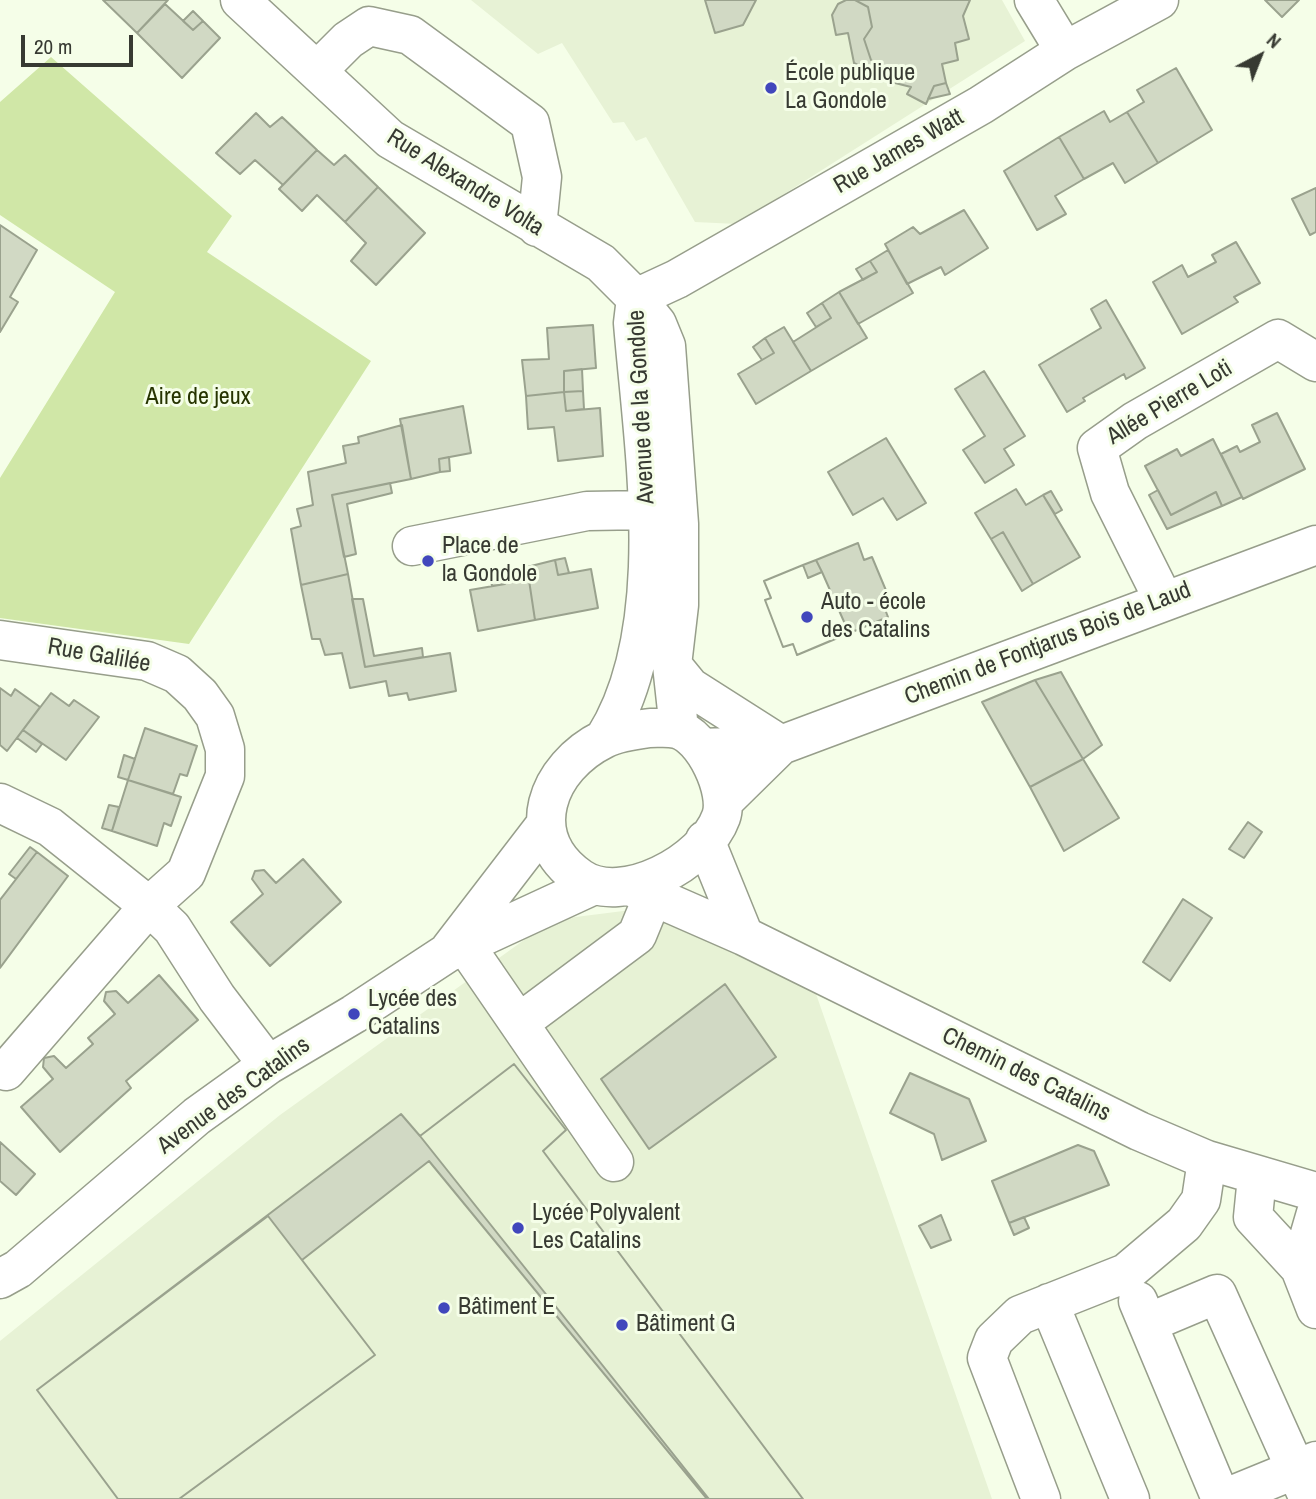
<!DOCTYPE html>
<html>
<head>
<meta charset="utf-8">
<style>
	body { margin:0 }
	#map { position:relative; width:1316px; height:1499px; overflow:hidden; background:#f5fee8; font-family:"Archivo Narrow",sans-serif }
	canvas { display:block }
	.north { position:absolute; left:1225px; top:21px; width:70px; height:70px; -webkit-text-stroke:5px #f5fee8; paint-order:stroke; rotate:42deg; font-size:19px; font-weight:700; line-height:28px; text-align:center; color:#373a32 }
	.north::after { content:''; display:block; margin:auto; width:24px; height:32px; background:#373a32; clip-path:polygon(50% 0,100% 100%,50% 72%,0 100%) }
	.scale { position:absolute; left:21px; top:35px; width:112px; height:32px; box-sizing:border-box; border:4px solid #373a32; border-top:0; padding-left:9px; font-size:21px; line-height:24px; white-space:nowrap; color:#373a32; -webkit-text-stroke:5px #f5fee8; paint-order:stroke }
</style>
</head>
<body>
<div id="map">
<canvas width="1316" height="1499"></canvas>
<div class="north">N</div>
<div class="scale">20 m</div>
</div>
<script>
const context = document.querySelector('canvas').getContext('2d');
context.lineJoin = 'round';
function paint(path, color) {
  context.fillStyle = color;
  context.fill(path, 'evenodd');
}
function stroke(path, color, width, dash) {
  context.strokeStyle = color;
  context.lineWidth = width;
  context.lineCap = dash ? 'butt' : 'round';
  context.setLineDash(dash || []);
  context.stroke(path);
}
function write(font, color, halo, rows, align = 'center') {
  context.font = font + ' "Archivo Narrow",sans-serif';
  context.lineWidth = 6;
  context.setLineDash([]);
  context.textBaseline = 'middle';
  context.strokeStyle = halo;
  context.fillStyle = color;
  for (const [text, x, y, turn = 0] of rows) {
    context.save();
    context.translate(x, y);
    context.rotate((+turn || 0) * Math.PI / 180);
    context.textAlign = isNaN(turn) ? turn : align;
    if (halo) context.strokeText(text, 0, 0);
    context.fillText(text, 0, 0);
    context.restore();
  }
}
paint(new Path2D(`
	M471,0H1002L1025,41L737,224L695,222L646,137L636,141L624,122L613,123L562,43L538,54Z
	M639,909L815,991L992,1499H0V1341L280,1115L552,920Z`), '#e7f2d5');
paint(new Path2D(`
	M51,57L232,216L207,252L371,361L189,644L0,618V478L115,292L0,215V102Z`), '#d0e7a7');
const building = new Path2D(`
	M103,0H168L137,33Z
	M705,0H756L743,25L715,33Z
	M846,0H855L868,7L872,27L864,39L871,60L884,68L887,81L854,63L848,33L836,35L832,15L838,4Z
	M855,0H970L963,16L969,39L955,43L958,60L942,64L946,83L934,86L926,104L907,94L911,87L887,81L884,68L871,60L864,39L872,27L868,7Z
	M1265,0H1299L1282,17Z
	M165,4L193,30L203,21L220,38L182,78L137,33Z
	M193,11L203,21L193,30L183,21Z
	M1176,68L1212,130L1158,163L1127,112L1144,102L1137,90Z
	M946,83L950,94L928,99L934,86Z
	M1104,111L1110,122L1127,112L1158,163L1125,183L1113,163L1084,179L1059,137Z
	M256,113L270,127L282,117L317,150L283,185L255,160L240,174L216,153Z
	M1059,137L1084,179L1055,196L1066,214L1037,230L1004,171Z
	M317,150L334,165L345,155L378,187L345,222L317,195L302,211L279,189Z
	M378,187L425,233L376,285L351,261L366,243L345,222Z
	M1316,188V232L1310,235L1292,199Z
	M964,210L988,248L945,275L941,267L907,284L885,244L913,227L920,234Z
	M0,225L37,250L10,297L18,302L0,332Z
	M1236,242L1260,283L1234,297L1238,302L1182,334L1153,282L1182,265L1188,277L1216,262L1212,255Z
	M888,250L913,293L858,324L839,292L877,272L870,261Z
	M870,261L877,272L863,280L856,269Z
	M839,292L867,338L811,371L793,342L831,318L822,303Z
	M1106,300L1145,368L1126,379L1124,374L1083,398L1085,401L1067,412L1039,365L1101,328L1091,309Z
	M822,303L831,318L816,327L807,313Z
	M593,325L596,368L564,371V392L526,396L522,360L549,359L547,328Z
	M784,327L811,371L756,404L738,374L774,353L765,338Z
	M765,338L774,353L762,360L753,347Z
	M582,369L583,391L564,392V371Z
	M984,371L1025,436L1004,449L1014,465L985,483L963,450L985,436L955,389Z
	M583,391L584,409L566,411L564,392Z
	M564,392L566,411L600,408L603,456L558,461L554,427L528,429L526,396Z
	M463,406L471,453L439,459L440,472L411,479L400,419Z
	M1277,413L1305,469L1243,499L1221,454L1237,446L1240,452L1260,442L1252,425Z
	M402,425L411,479L332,495L348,574L301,585L291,529L301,526L297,509L313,505L308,472L346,463L343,446L359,443L358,437Z
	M886,438L926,503L897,520L883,498L853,515L828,472Z
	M1213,439L1242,497L1222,506L1216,492L1171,515L1145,466L1177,449L1181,456Z
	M449,457L450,471L440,472L439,459Z
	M390,483L392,493L347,504L356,554L344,557L332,495Z
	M1016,489L1026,505L1043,495L1080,557L1033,584L1003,532L991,539L975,513Z
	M1158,490L1171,515L1216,492L1222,506L1167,529L1149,495Z
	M1051,491L1062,510L1055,514L1043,495Z
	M1003,532L1033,584L1022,591L991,539Z
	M858,543L864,560L872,557L890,600L883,604L888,617L797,655L793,644L783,647L765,600L771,598L764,581L803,565L808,578L822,572L816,560Z
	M565,558L569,573L558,575L555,560Z
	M555,560L558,575L591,569L598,608L535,620L527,567Z
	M816,560L822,572L808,578L803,565Z
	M803,565L808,578L822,572L849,633L797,655L793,644L783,647L765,600L771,598L764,581Z
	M527,567L535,620L478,631L470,590L505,584L503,572Z
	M503,572L505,584L492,586L490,574Z
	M348,574L365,667L450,653L456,691L409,700L407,693L389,696L386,681L350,688L342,653L325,655L320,639H312L301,585Z
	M352,599H363L374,656L422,648L423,657L365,667Z
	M1061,672L1102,745L1083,759L1035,680Z
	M1035,680L1083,759L1030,787L982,702Z
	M0,688L11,696L15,689L40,707L7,751L0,745Z
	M51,693L69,706L74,700L99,717L66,760L23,730Z
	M145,728L197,746L187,776L180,774L173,794L128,780Z
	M23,730L42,744L36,752L17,738Z
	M124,755L135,759L128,780L118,777Z
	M1083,759L1119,818L1064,851L1030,787Z
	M128,780L181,797L171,826L164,823L157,846L112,831Z
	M109,805L119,807L112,831L102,828Z
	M1248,822L1262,832L1244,858L1229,849Z
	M30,847L37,852L16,879L9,874Z
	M37,852L68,876L0,968V900Z
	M303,859L341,902L270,966L231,922L263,894L252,879L255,871L264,870L276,883Z
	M1183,899L1212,918L1170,981L1143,962Z
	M159,975L198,1020L126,1081L131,1088L60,1152L21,1107L53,1079L43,1067L44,1058L54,1056L66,1068L93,1044L88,1038L115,1014L104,1001L106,992L116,991L128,1003Z
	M725,984L776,1057L649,1149L601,1079Z
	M514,1064L566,1130L543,1151L803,1499H118L37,1390L401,1114L420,1136Z
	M514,1064L566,1130L543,1151L803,1499H709L420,1136Z
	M910,1073L969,1099L986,1141L942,1160L934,1134L890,1113Z
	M0,1142L35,1174L16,1195L0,1181Z
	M1078,1145L1094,1151L1109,1185L1009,1223L992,1181Z
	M429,1161L707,1499H179L375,1355L302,1260Z
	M941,1215L951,1240L931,1248L919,1226Z
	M268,1216L375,1355L179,1499H118L37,1390Z
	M1024,1217L1029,1228L1014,1235L1009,1223Z`);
paint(building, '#d1d9c4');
stroke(building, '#9aa28e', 2);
const minor = new Path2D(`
	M240,0L390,139L601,263L636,298L657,324L666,346L679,524V605L672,665L679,729
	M1034,0L1065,51
	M317,71L348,40L369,26L410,35L530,123L542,177L537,227
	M636,298L677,279L981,105L1065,51L1159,0
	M412,546L587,511L648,510
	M1164,601L1110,493L1097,448L1135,421L1278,339L1316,362
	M0,640L147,661L177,674L200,695L215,716L225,749V776L186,873L149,906L172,928L217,998L268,1065
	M672,665L690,687L781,745
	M650,728C659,728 669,727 677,729C704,736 730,792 721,817C705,862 622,907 580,878C520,836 547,767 604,739C618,732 635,730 650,728Z
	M604,739C674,629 643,447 633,323L636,298
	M702,748L781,745L1316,545
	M723,802L781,745
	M0,803L50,827L149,906L6,1071
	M705,840L744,936
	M630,886L744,936L1139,1131L1207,1160L1316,1192
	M465,945L614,1162
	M450,949L546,824
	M519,1023L637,935L653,896
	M1257,1177L1253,1217L1300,1268L1316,1309
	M1300,1268L1316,1213
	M0,1279L18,1269L197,1116L268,1065L354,1014L447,953L592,886
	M1138,1301L1221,1499
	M1049,1303L1130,1499
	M1148,1323L1217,1294L1309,1499
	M1041,1499L987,1358L994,1340L1020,1315L1126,1273L1184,1224L1201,1200L1207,1160
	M1223,1499L1316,1461`);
stroke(minor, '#979e8b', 41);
stroke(minor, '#fff', 38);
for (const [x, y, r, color] of [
	[771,88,7,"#4147bc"],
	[428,561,7,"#4147bc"],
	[807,617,7,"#4147bc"],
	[354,1014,7,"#4147bc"],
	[518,1228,7,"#4147bc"],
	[444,1308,7,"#4147bc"],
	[622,1325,7,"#4147bc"]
]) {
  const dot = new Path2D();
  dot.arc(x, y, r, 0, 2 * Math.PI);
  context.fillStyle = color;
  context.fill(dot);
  stroke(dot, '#f5fee8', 2.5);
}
write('24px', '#373a32', '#f5fee8', [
	["École publique",785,74],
	["La Gondole",785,102],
	["Place de",442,547],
	["la Gondole",442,575],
	["Auto - école",821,603],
	["des Catalins",821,631],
	["Lycée des",368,1000],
	["Catalins",368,1028],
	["Lycée Polyvalent",532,1214],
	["Les Catalins",532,1242],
	["Bâtiment E",458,1308],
	["Bâtiment G",636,1325]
], 'left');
write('24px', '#373a32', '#f5fee8', [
	["Rue James Watt",899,152,-30],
	["Rue Alexandre Volta",465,183,32],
	["Allée Pierre Loti",1170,403,-31],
	["Avenue de la Gondole",642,407,-93],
	["Chemin de Fontjarus Bois de Laud",1048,644,-21],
	["Rue Galilée",99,656,10],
	["Chemin des Catalins",1026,1075,26],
	["Avenue des Catalins",234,1096,-36]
]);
write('24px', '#263400', '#f5fee8', [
	["Aire de jeux",198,398]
]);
</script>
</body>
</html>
